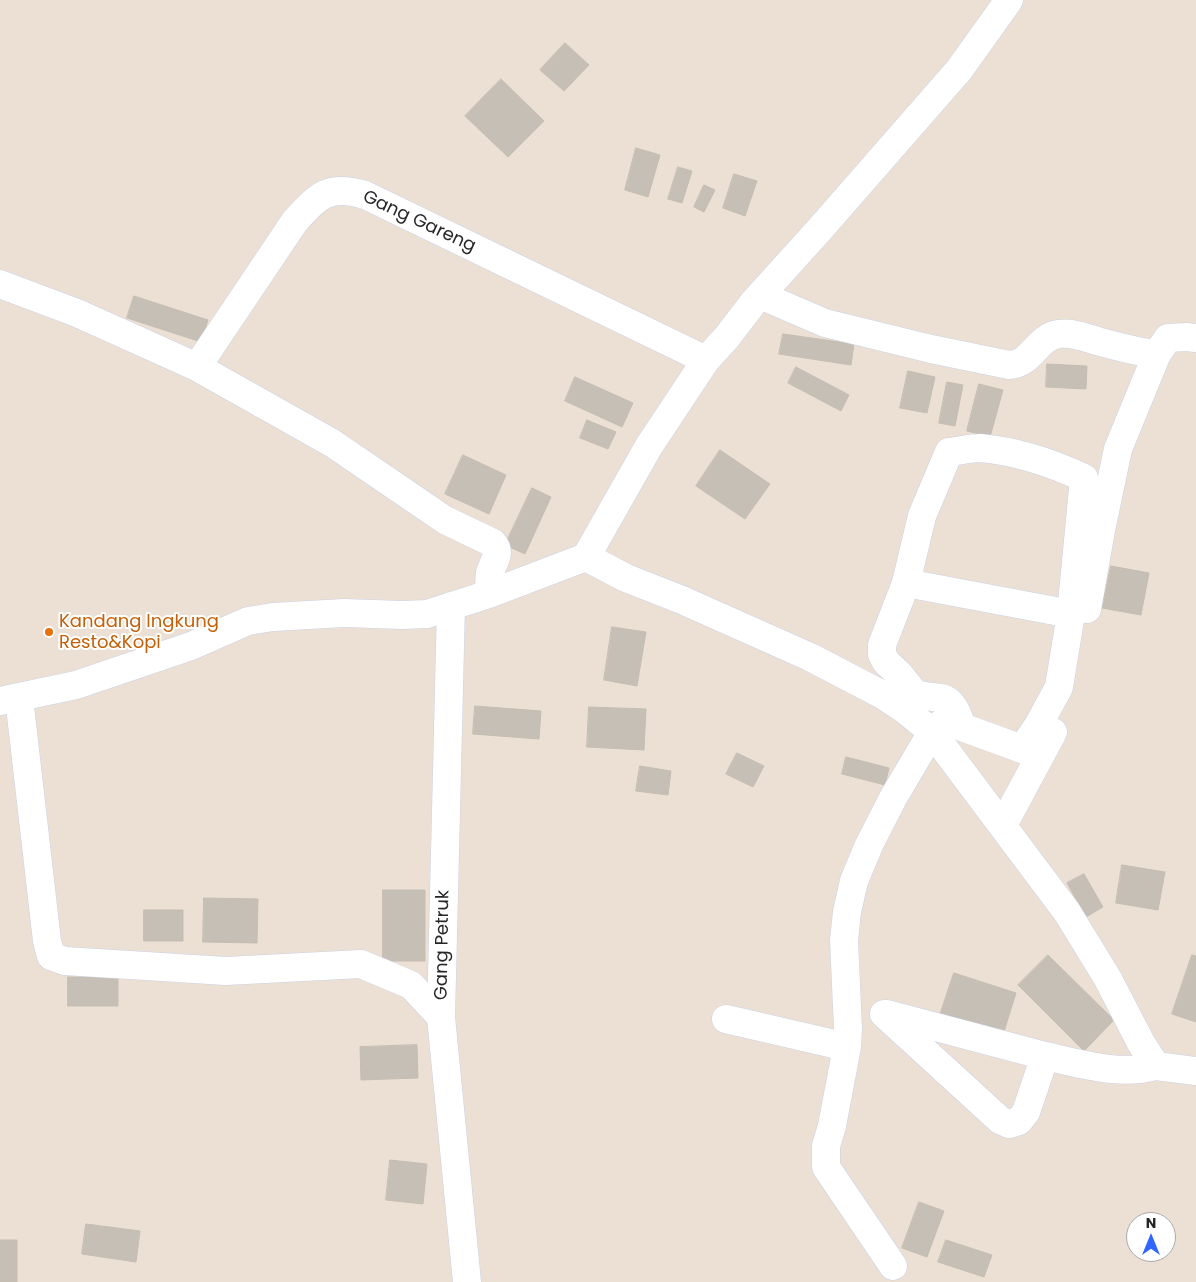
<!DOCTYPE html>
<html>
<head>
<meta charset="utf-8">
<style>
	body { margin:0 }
	#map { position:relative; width:1196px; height:1282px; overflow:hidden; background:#ece0d5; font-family:Poppins,sans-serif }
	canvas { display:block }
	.north { position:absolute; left:1126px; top:1212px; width:50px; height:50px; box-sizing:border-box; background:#fff; border:1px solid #a9a9a9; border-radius:50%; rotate:0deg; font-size:14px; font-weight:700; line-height:20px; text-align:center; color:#272727 }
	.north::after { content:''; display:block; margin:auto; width:18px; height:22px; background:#2f66ff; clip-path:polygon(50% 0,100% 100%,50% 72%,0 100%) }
</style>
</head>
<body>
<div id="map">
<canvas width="1196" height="1282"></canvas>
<div class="north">N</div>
</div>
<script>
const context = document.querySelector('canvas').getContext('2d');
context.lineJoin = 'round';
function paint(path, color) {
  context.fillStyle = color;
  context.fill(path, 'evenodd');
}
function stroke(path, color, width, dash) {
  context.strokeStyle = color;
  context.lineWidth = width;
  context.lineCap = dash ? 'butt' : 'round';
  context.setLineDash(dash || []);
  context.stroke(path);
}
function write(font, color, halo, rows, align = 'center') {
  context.font = font + ' Poppins,sans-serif';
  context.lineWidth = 4;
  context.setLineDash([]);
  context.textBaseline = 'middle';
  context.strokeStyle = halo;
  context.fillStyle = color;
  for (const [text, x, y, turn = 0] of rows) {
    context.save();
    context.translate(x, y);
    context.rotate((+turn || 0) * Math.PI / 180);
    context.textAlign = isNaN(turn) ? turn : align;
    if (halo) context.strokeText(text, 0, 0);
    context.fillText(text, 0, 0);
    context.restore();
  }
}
const building = new Path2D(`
	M565,43L589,65L564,91L540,70Z
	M501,79L544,121L508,157L465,116Z
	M636,148L660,155L648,197L625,190Z
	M678,167L692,171L682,203L668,199Z
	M734,174L757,181L745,216L723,208Z
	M704,185L715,190L704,212L694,207Z
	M134,296L208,320L201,342L127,318Z
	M783,334L854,344L851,365L779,354Z
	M1047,364L1087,366L1086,389L1046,387Z
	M796,367L849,395L841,411L788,383Z
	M908,371L935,377L927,413L900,408Z
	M575,377L633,403L622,427L565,401Z
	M947,382L963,385L955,426L939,423Z
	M979,384L1003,390L990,437L967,431Z
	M587,420L616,432L608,449L580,438Z
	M720,450L770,484L745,519L696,486Z
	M463,455L506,475L489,514L445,494Z
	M532,488L551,497L525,554L505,545Z
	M1111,566L1149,573L1141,615L1102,608Z
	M612,627L646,632L637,686L604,680Z
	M475,706L541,711L539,739L473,734Z
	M589,707L646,709L644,750L587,747Z
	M737,753L764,766L753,787L726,774Z
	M846,757L889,768L885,785L842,774Z
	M640,766L671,771L668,795L636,791Z
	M1122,865L1165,872L1158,910L1116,903Z
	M1084,874L1103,907L1086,917L1067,883Z
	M383,890H425V961H383Z
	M204,898L258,899L257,943L203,942Z
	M144,910H183V941H144Z
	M1048,955L1114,1020L1084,1051L1018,985Z
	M1192,955L1196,956V1022L1172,1014Z
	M954,973L1016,993L1002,1038L939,1018Z
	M68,977H118V1006H68Z
	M417,1045L418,1078L361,1080L360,1047Z
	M390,1160L427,1164L423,1204L386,1200Z
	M919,1202L944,1211L927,1257L902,1248Z
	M86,1224L140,1231L136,1262L82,1254Z
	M0,1240H17V1282H0Z
	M946,1240L992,1255L984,1277L938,1262Z`);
paint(building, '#c5bfb6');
stroke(building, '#c6bdb0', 1);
const minor = new Path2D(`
	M0,284L77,313L197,367L332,443L445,520L493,543C502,553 493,562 490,573C489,579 489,587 489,594
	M760,295L825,323L931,349L1009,365C1033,364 1036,337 1059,334C1072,332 1084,337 1097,341C1116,346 1136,352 1157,354
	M197,367L295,221C319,195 329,184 365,195L706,360
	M586,557L626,578L682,600L810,657L881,694L904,709L932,732L1067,912L1108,979L1141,1043L1156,1066L1196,1071
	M906,583L922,516L949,452C959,451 970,448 980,448C1015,451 1052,463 1084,478L1071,614L1059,687L1039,724L1022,749L962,727C952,694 946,699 916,695
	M451,606L441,1017L467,1282
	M1087,609L1101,530L1118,449L1157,354L1168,338L1186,337L1196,338
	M19,698L47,941L51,956L65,961L226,971L361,964L411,985L441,1017
	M0,701L76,685L191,646L248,621L273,617L344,613L402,615L427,614L489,594L586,557L649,446L706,360L727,337L753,303L820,229L959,70L1009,0
	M904,709L916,695L899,674L886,662L882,654V645L906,583L1071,614
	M1003,825L1053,732
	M884,1014L1000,1120L1009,1124L1019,1121L1026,1112L1045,1056C1082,1064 1119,1076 1156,1066
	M887,1014L1045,1056
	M726,1019L847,1047
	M893,1266L826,1167V1146L832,1126L847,1047L848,1029L844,940L847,912L854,881L869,845L893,798L932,732L942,723L946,721`);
stroke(minor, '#cbd1e2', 29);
stroke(minor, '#fff', 28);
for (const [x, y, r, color] of [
	[49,632,5,"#e8710a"]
]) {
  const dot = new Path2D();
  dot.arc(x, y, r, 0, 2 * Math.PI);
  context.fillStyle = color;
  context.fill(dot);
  stroke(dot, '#fff', 2);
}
write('18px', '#272727', '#fff', [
	["Gang Gareng",419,222,25],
	["Gang Petruk",443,945,-89]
]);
write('18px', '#c56008', '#fff', [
	["Kandang Ingkung",59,622],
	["Resto&Kopi",59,643]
], 'left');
</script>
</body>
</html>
